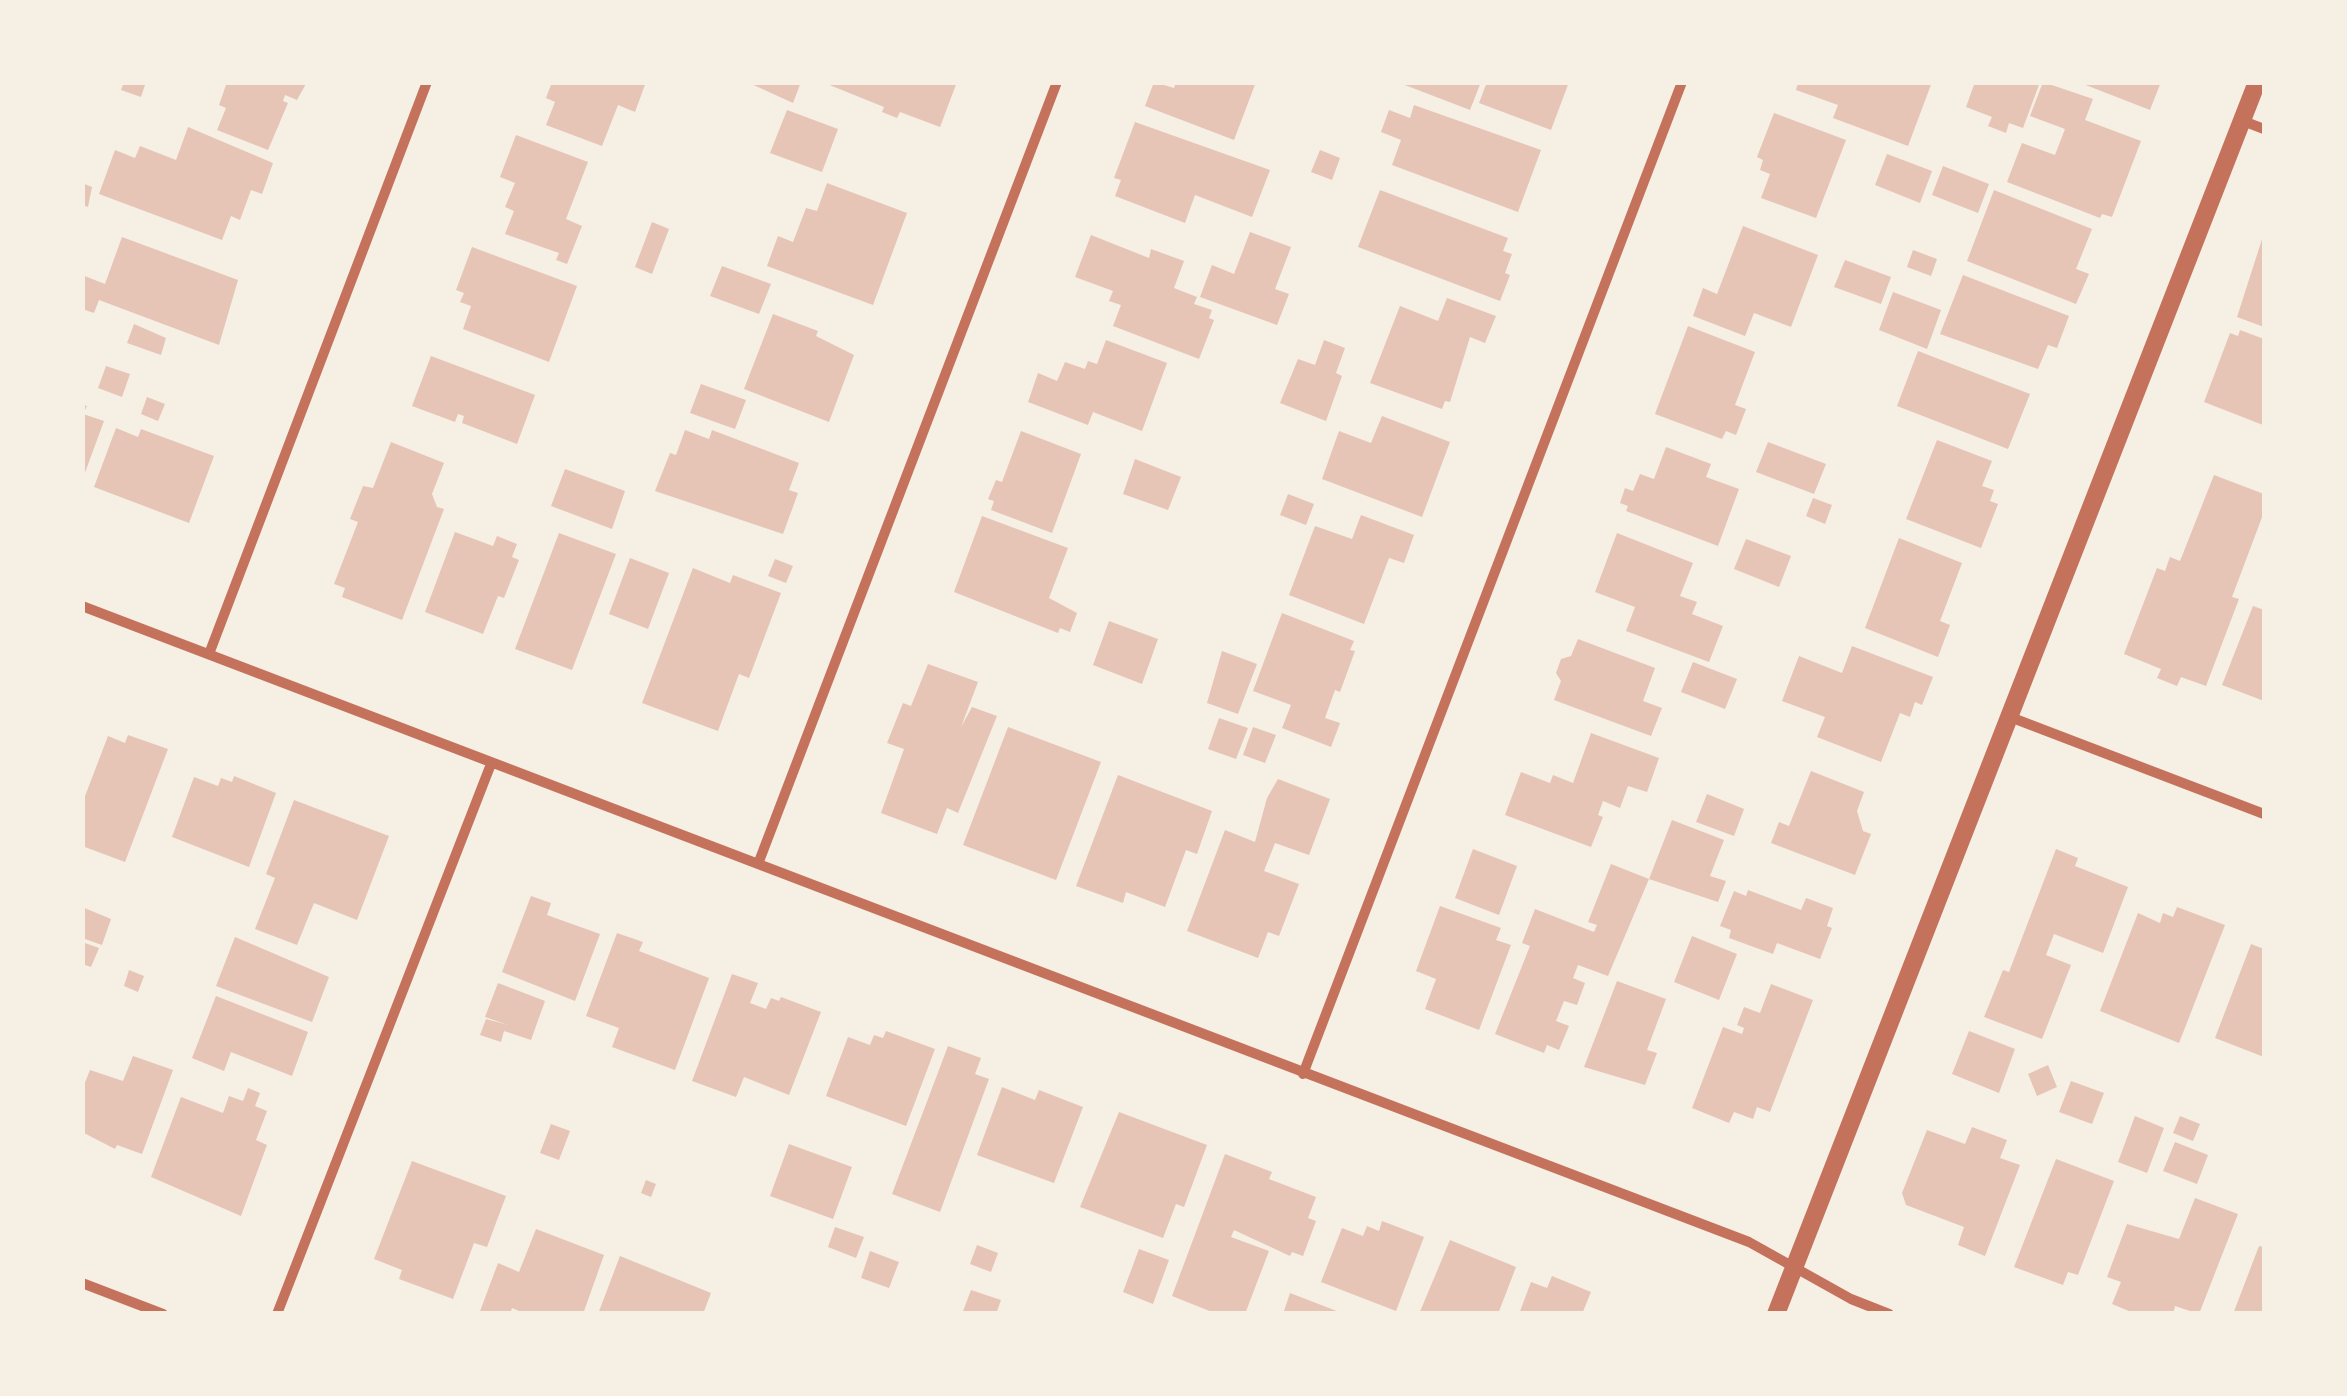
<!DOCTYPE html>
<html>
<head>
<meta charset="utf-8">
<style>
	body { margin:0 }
	#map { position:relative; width:2347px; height:1396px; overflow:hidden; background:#f6efe4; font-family:Ubuntu,sans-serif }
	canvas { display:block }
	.frame { position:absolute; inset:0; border:85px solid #f6efe4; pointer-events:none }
</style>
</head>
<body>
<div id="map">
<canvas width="2347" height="1396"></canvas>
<div class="frame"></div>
</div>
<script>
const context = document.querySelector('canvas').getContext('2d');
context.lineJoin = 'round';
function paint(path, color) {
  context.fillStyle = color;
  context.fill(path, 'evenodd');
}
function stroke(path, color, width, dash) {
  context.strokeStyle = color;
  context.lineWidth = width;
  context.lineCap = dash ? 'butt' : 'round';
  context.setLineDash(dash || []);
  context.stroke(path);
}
paint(new Path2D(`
	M124,82H146L141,97L121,90Z
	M227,82H307L297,100L285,95L283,101L288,103L268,150L217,130L226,108L219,105Z
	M552,82H646L635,112L618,105L602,146L546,125L555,102L546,98Z
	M747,82H801L793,103Z
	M822,82H957L940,127L900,112L897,118L882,112L884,107Z
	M1154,82L1174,88L1176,82H1256L1234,140L1145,106Z
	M1397,82H1481L1470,110Z
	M1487,82H1569L1551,130L1479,103Z
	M1798,82H1932L1908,146L1833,118L1838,105L1796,90Z
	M1975,82H2040L2023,128L2009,123L2006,133L1988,126L1992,117L1966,107Z
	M2043,82L2093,99L2085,120L2141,141L2112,217L2102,214L2100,218L2007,182L2022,143L2055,155L2065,129L2030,116Z
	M2078,82H2161L2150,110Z
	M1414,105L1541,150L1518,212L1392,165L1401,140L1381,132L1389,110L1410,118Z
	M787,110L838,129L822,172L770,153Z
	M1774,113L1846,140L1816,218L1761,198L1770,174L1760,170L1763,160L1757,157Z
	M1135,122L1270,170L1252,217L1195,195L1185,223L1115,196L1121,180L1114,178Z
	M188,127L273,163L262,194L251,190L240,220L231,216L222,240L99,194L115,150L135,158L140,146L176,160Z
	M516,135L588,162L566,219L582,226L567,264L556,260L559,253L505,234L514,211L505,207L515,183L500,177Z
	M1320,150L1340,158L1332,180L1311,172Z
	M1887,154L1932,171L1920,203L1875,185Z
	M1943,166L1989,184L1978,213L1932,195Z
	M82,183L92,187L88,207L82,205Z
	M827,183L907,213L873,305L767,266L778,236L793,242L806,208L817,211Z
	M1380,190L1508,238L1503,251L1512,254L1505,273L1510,275L1500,301L1358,247Z
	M1994,190L2092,229L2076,269L2089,274L2076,304L1967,261Z
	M652,222L669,229L652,274L635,267Z
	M1743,226L1818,255L1791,327L1754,313L1745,336L1693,316L1703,288L1717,294Z
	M1250,232L1291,247L1275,289L1289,294L1277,325L1200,297L1212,265L1234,274Z
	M2264,233V327L2237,317Z
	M1091,235L1149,258L1151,249L1184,261L1174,288L1197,297L1194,304L1212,310L1209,318L1214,320L1199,359L1113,326L1121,305L1109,301L1113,291L1075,277Z
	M122,237L238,280L219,345L99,300L94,313L82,309V275L105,284Z
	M472,247L577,286L549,362L463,329L471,306L460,302L464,293L456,290Z
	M1913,250L1937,259L1931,276L1907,267Z
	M1845,260L1891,277L1881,304L1834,287Z
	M722,266L771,284L759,314L710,296Z
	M1963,275L2069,316L2057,348L2048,345L2038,369L1940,334Z
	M1893,292L1941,310L1927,349L1879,330Z
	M1447,298L1496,316L1485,343L1470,337L1450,402L1445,401L1442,409L1370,383L1400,306L1438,321Z
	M773,314L818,331L816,336L854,355L829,422L744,389Z
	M134,324L166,338L161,355L127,343Z
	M1688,326L1755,352L1735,405L1746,409L1736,435L1726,431L1722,439L1655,414Z
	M2240,330L2264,339L2263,425L2204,402L2230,333L2238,336Z
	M1106,340L1167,363L1142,431L1093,412L1088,425L1028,402L1038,373L1057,381L1065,362L1085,369L1088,361L1097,364Z
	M1324,340L1345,348L1336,373L1342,376L1326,421L1280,403L1298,359L1315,365Z
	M1918,351L2030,394L2008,449L1897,406Z
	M431,356L535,395L517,444L462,423L464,416L458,414L455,422L412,406Z
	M106,366L130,374L122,397L98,388Z
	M701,384L746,400L735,429L690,413Z
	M147,397L165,404L158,421L141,414Z
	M82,404L87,406L83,414L104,421L83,478Z
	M1382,416L1450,442L1422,517L1322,479L1339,431L1371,443Z
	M116,428L138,437L141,429L214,456L189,523L94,487Z
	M685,430L709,439L712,430L799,463L789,490L798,493L783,534L655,491L670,453L676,455Z
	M1021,431L1081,454L1052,533L991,510L994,501L988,499L996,480L1002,482Z
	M1937,440L1992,461L1982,486L1994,490L1990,501L1998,504L1981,548L1906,519Z
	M391,442L444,463L432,494L437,507L444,509L402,620L342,597L345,588L334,584L358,522L350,519L363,486L373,488Z
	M1768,442L1826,464L1814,494L1756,472Z
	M1666,447L1711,464L1706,477L1739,489L1718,546L1626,511L1628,506L1620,503L1625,488L1633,491L1640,474L1654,479Z
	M1135,459L1181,477L1168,510L1123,494Z
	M565,469L625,491L612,529L551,506Z
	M2214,475L2264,494V512L2232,597L2239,599L2206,686L2181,677L2177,686L2157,678L2161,669L2124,654L2157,568L2165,571L2170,557L2180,561Z
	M1288,494L1314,504L1306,525L1280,515Z
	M1813,498L1832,505L1825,524L1806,516Z
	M1361,515L1414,535L1404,563L1389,558L1364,624L1289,595L1315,526L1352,539Z
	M982,516L1068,548L1049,598L1077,613L1070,632L1060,628L1058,633L954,592Z
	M455,532L493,546L497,536L517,544L512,557L519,560L504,598L498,596L483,634L425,612Z
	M559,533L616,554L572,670L515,649Z
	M1617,533L1693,563L1680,596L1697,602L1692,614L1723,626L1709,662L1626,631L1635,607L1595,592Z
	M1899,538L1962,563L1940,621L1950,625L1938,657L1865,628Z
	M1746,539L1791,556L1779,587L1734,569Z
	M630,558L669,573L648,629L609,614Z
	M775,559L793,566L786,583L768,576Z
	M693,568L730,583L733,575L781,593L749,678L739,674L718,731L642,703Z
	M2253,606L2264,610V701L2222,685Z
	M1282,613L1354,641L1350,650L1355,651L1340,692L1335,690L1325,718L1340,723L1331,747L1282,728L1291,705L1253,691Z
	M1109,621L1158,639L1142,684L1093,665Z
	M1578,639L1655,668L1643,701L1662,708L1651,736L1554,700L1561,681L1556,673L1561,659L1571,656Z
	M1852,646L1933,677L1922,705L1915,702L1910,717L1900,713L1881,762L1817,737L1825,717L1782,701L1799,656L1842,673Z
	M1222,651L1257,664L1238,714L1207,703Z
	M1693,662L1737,679L1725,709L1681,692Z
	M928,664L978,682L961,727L972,707L997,716L958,813L947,808L937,834L881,813L904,749L887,743L903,703L911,706Z
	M1219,718L1248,728L1236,759L1208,749Z
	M1008,727L1101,762L1056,880L963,845Z
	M1253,727L1276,735L1265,763L1243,755Z
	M1591,733L1659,758L1647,792L1628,786L1620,808L1603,801L1598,815L1603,817L1591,847L1505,815L1521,772L1550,783L1553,775L1573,783Z
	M128,735L168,749L125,862L82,846V804L108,736L125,743Z
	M1811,771L1864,792L1857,811L1863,831L1871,834L1855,875L1771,843L1779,822L1789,826Z
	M1118,775L1212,811L1197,854L1186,850L1165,907L1126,892L1123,903L1076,886Z
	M234,776L276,793L249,867L172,837L194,777L218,786L221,778L232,782Z
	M1278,779L1330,799L1309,855L1275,843L1264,871L1299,884L1279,936L1268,932L1258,958L1187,931L1225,830L1255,842L1267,798Z
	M1707,794L1744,809L1734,836L1696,822Z
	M294,800L389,836L357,920L314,903L297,945L255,929L275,878L266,874Z
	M1672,820L1724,840L1710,876L1726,881L1718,902L1649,879Z
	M1473,849L1517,866L1499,915L1455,898Z
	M2056,849L2078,858L2075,866L2128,887L2103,953L2054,934L2046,955L2071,965L2042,1039L1984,1017L2003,970L2009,972Z
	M1611,864L1649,879L1608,976L1578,965L1573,978L1585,983L1577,1005L1564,1001L1556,1021L1569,1026L1559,1050L1547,1045L1544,1053L1495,1034L1530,946L1522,943L1535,909L1594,932L1597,925L1588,922Z
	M1748,890L1801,910L1806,898L1833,908L1827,926L1832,928L1820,959L1777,943L1773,954L1729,938L1731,930L1720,926L1734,891L1746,896Z
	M531,896L551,903L547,915L600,934L575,1001L502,972Z
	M1440,906L1501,928L1496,940L1511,945L1479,1030L1425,1009L1436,979L1416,971Z
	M82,907L111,919L102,945L82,938Z
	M2177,907L2225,925L2179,1043L2100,1011L2138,913L2160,923L2163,913L2173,917Z
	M617,933L643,942L639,951L709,978L675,1070L612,1047L619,1028L586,1016Z
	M1692,936L1737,954L1719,1000L1674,982Z
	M235,937L329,977L312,1022L216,986Z
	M82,942L99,948L91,967L82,964Z
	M2251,944L2264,949V1057L2215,1038Z
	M129,970L144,976L138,992L124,986Z
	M732,974L758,983L750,1003L766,1009L771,998L779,1001L781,997L821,1012L789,1095L744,1077L736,1097L692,1081Z
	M1617,981L1666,999L1647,1050L1657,1053L1645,1085L1584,1067Z
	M498,983L545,1001L531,1040L504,1031L501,1042L480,1035L486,1019L508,1025L485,1017Z
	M1771,984L1813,1000L1770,1112L1757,1107L1753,1119L1734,1112L1729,1123L1692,1108L1723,1027L1742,1034L1744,1028L1737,1025L1744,1007L1760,1013Z
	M216,996L308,1032L292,1076L231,1052L224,1071L192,1058Z
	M886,1031L935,1049L906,1126L826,1096L848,1037L870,1045L874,1035L883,1038Z
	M1969,1031L2015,1049L1999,1093L1952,1074Z
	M948,1046L981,1058L975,1074L989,1079L940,1212L892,1194Z
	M133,1056L173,1070L142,1154L117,1145L115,1149L82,1132V1090L90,1070L123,1081Z
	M2048,1065L2057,1087L2037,1096L2028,1074Z
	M2071,1081L2104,1093L2092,1124L2059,1112Z
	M1002,1087L1035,1100L1039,1090L1083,1107L1054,1183L977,1155Z
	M248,1088L260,1093L255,1106L267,1111L256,1140L267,1145L241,1216L151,1177L181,1097L223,1113L229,1096L243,1101Z
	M1119,1112L1207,1145L1184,1207L1176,1204L1163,1238L1080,1207Z
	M2135,1116L2164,1128L2147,1173L2118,1162Z
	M2180,1116L2200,1124L2193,1141L2173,1133Z
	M551,1124L570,1131L559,1160L540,1153Z
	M1972,1127L2007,1140L2000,1158L2020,1165L1985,1256L1958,1245L1964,1227L1906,1205L1902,1193L1927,1130L1965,1144Z
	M2175,1142L2208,1155L2197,1184L2163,1171Z
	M789,1144L852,1167L833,1219L770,1196Z
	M1225,1154L1272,1172L1269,1179L1316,1197L1308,1218L1316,1221L1303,1256L1292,1252L1290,1256L1234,1230L1231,1237L1269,1251L1245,1314H1217L1172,1296Z
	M2056,1159L2114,1181L2078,1275L2068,1272L2063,1285L2014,1267Z
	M412,1161L506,1196L487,1247L474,1243L453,1299L399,1279L402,1270L374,1259Z
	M646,1180L656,1184L651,1197L641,1193Z
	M2195,1198L2238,1214L2199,1314L2175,1306L2173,1314H2136L2112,1304L2121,1282L2107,1277L2127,1224L2179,1239Z
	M1382,1221L1424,1237L1396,1311L1321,1282L1342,1228L1363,1236L1367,1226L1379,1231Z
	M835,1227L864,1237L856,1258L828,1247Z
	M536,1229L604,1255L583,1314H526L512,1308L510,1314H479L498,1263L519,1272Z
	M1450,1240L1516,1267L1498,1314H1419Z
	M977,1245L998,1253L991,1272L970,1264Z
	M2259,1246L2264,1247V1314H2233Z
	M1139,1249L1169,1260L1153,1304L1123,1292Z
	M870,1251L899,1262L889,1288L861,1278Z
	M620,1256L711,1293L703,1314H598Z
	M1552,1276L1591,1292L1582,1314H1519L1531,1282L1547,1288Z
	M971,1290L1001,1300L996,1314H962Z
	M1290,1293L1342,1313V1314H1283Z`), '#e6c5b7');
stroke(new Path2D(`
	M2243,121L2264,129
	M82,606L1749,1242L1851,1299L1889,1314
	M209,654L427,82
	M2010,717L2264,814
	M758,864L1057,82
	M1303,1074L1682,82
	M82,1283L163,1314
	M277,1314L491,764`), '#c5725c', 10);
stroke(new Path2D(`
	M1776,1314L2257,82`), '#c5725c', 18);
</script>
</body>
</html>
